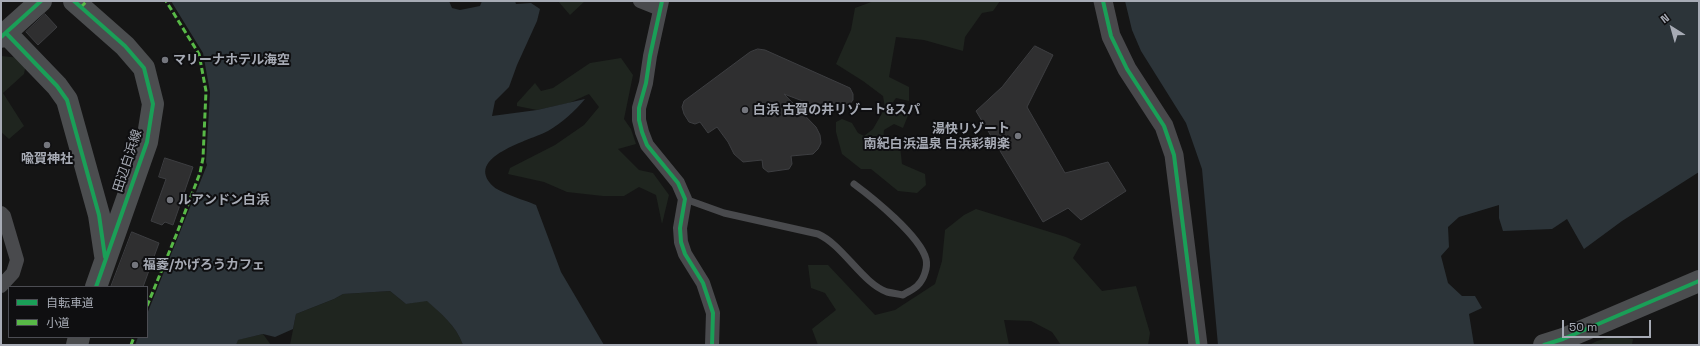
<!DOCTYPE html>
<html>
<head>
<meta charset="utf-8">
<style>
	body { margin:0 }
	#map { position:relative; width:1700px; height:346px; overflow:hidden; background:#151515; font-family:"Space Grotesk","Noto Sans JP",sans-serif }
	canvas { display:block }
	.frame { position:absolute; inset:0; border:2px solid #a7abb5; pointer-events:none }
	.legend { position:absolute; left:8px; top:286px; width:140px; height:52px; box-sizing:border-box; background:#0f0f11; border:1px solid #4c4d53; margin:0; padding:5px 7px; list-style:none; font-size:12px; color:#a7abb5 }
	.legend li { display:flex; align-items:center; gap:8px; height:20px }
	.legend b { width:20px; border:1px solid #4c4d53 }
	.north { position:absolute; left:1652px; top:8px; width:40px; height:40px; -webkit-text-stroke:3px #0f0f11; paint-order:stroke; rotate:323deg; font-size:11px; font-weight:700; line-height:16px; text-align:center; color:#a7abb5 }
	.north::after { content:''; display:block; margin:auto; width:14px; height:18px; background:#a7abb5; clip-path:polygon(50% 0,100% 100%,50% 72%,0 100%) }
	.scale { position:absolute; left:1562px; top:320px; width:89px; height:18px; box-sizing:border-box; border:2px solid #a7abb5; border-top:0; padding-left:5px; font-size:12px; line-height:14px; white-space:nowrap; color:#a7abb5; -webkit-text-stroke:3px #0f0f11; paint-order:stroke }
</style>
</head>
<body>
<div id="map">
<canvas width="1700" height="346"></canvas>
<div class="frame"></div>
<ul class="legend">
<li><b style="height:5px;background:#1a9f57"></b>自転車道</li>
<li><b style="height:5px;background:#58b947"></b>小道</li>
</ul>
<div class="north">N</div>
<div class="scale">50 m</div>
</div>
<script>
const context = document.querySelector('canvas').getContext('2d');
context.lineJoin = 'round';
function paint(path, color) {
  context.fillStyle = color;
  context.fill(path, 'evenodd');
}
function stroke(path, color, width, dash) {
  context.strokeStyle = color;
  context.lineWidth = width;
  context.lineCap = dash ? 'butt' : 'round';
  context.setLineDash(dash || []);
  context.stroke(path);
}
function write(font, color, halo, rows, align = 'center') {
  context.font = font + ' "Space Grotesk","Noto Sans JP",sans-serif';
  context.lineWidth = 4;
  context.setLineDash([]);
  context.textBaseline = 'middle';
  context.strokeStyle = halo;
  context.fillStyle = color;
  for (const [text, x, y, turn = 0] of rows) {
    context.save();
    context.translate(x, y);
    context.rotate((+turn || 0) * Math.PI / 180);
    context.textAlign = isNaN(turn) ? turn : align;
    if (halo) context.strokeText(text, 0, 0);
    context.fillText(text, 0, 0);
    context.restore();
  }
}
paint(new Path2D(`
	M558,1H585L570,15Z
	M874,1H1000L993,11L982,13L965,37L963,51L924,40L896,37L889,77L909,87V101L896,98L890,106L895,115L909,113L903,128L894,124L884,130L883,141L900,146L902,164L925,174L926,185L917,193L898,191L871,169H861L842,154L836,132V122L842,119L852,123L858,133L864,136L873,129L885,108L883,96L863,81L836,64L851,30L855,8Z
	M1,56L21,58L26,64L24,74L3,93L24,126L9,139L1,132Z
	M621,58L633,75L624,119L631,129L636,144L618,149L639,170L653,173L669,195L662,224L656,195L639,187L624,196H603L567,192L544,182L508,174L510,168L555,145L584,125L599,107L589,94L569,103L537,110L517,106V103L535,83L541,91L553,88L590,63Z
	M976,209L1066,237L1081,244L1073,258L1102,291L1136,286L1150,333L1148,345H1061L1052,332L1031,321L1004,320L1009,345H818L812,329L836,310L825,293L811,288L808,265H828L875,315L895,310L935,284L942,261L945,230L964,215Z
	M390,291L406,304L427,300C441,314 456,325 463,345H290L296,314L334,299L343,294Z
	M263,334L271,345H236L237,340Z
	M1614,336L1633,339L1632,345H1589L1597,341Z`), '#1f251f');
paint(new Path2D(`
	M171,1H449L452,8L460,10L480,6L482,1H515L516,4L531,3L540,9L537,21L517,65L509,87L495,101L492,116L537,110L585,99C575,111 562,123 548,131C532,140 461,157 494,187C501,193 527,201 536,205L561,272L604,345H463C456,325 441,314 427,301L406,304L390,291L343,294L334,299L296,314L293,329L275,337L263,334L238,340L236,345H135L138,337H147V314L207,165L206,162L210,92L203,53Z
	M1125,1H1699V172L1622,221L1584,249L1567,219L1552,229L1503,231L1499,218V205L1459,217L1448,227L1449,247L1441,256L1448,283L1462,296H1475L1482,308L1469,314L1474,345H1218L1202,169L1186,123L1141,51L1132,30Z`), '#2c3439');
const building = new Path2D(`
	M45,14L57,27L38,45L26,32Z
	M1035,46L1053,55L1027,107L1065,173L1108,162L1126,191L1081,220L1068,208L1043,222L976,111L1002,87Z
	M758,49L765,50L850,88L853,94V100L849,105L842,108L836,107L832,112L784,94L816,127L820,135L821,143L818,149L813,154L791,156L792,164L789,169L768,172L763,168L762,160L743,162L734,154L728,142L717,127L708,133L700,122L695,124L689,122L684,114L682,107L684,101L750,52Z
	M165,158L193,167L173,225L165,222L162,225L151,221L166,179L159,177Z
	M132,232L159,243L143,287H111Z`);
paint(building, '#2f2f30');
stroke(building, '#3d3e41', 1);
stroke(new Path2D(`
	M685,199L724,213L818,234C843,245 862,283 887,292C892,293 898,294 903,295C907,292 915,289 918,285C924,279 928,267 926,259C920,236 873,198 854,184`), '#494a4d', 7);
stroke(new Path2D(`
	M640,1L660,9
	M662,1L650,56L646,83L639,108V120L642,132L647,145L678,183L685,199L680,228L681,242L685,254L703,283L713,313L712,345
	M1,213L4,216L17,260L13,273L1,286`), '#494a4d', 14);
stroke(new Path2D(`
	M1103,1L1111,36L1127,69L1164,126L1174,155L1198,345`), '#48484b', 19);
stroke(new Path2D(`
	M74,1L125,46L144,68L153,104L147,142L96,287
	M6,33L57,86L67,100L99,215L105,255
	M1,37L41,1
	M77,345L79,337
	M1544,345L1563,339L1699,281`), '#4b4d4f', 22);
stroke(new Path2D(`
	M81,7L87,1
	M147,306L177,233L200,173L203,158L206,91L199,54L166,1
	M131,345L134,337`), '#58b947', 3, [6, 3]);
stroke(new Path2D(`
	M74,1L125,46L144,68L153,104L147,142L96,287
	M662,1L650,56L646,83L639,108V120L642,132L647,145L678,183L685,199L680,228L681,242L685,254L703,283L713,313L712,345
	M1103,1L1111,36L1127,69L1164,126L1174,155L1198,345
	M6,33L57,86L67,100L99,215L105,257
	M1,37L41,1
	M1544,345L1563,339L1699,281`), '#1a9f57', 4);
for (const [x, y, r, color] of [
	[165,60,4,"#74767d"],
	[745,110,4,"#74767d"],
	[1018,136,4,"#74767d"],
	[47,145,4,"#74767d"],
	[170,200,4,"#74767d"],
	[135,265,4,"#74767d"]
]) {
  const dot = new Path2D();
  dot.arc(x, y, r, 0, 2 * Math.PI);
  context.fillStyle = color;
  context.fill(dot);
  stroke(dot, '#0f0f11', 1.5);
}
write('bold 13px', '#a7abb5', '#0f0f11', [
	["マリーナホテル海空",173,60],
	["白浜 古賀の井リゾート&スパ",753,110],
	["湯快リゾート",1010,129,"right"],
	["南紀白浜温泉 白浜彩朝楽",1010,144,"right"],
	["喩賀神社",47,159,"center"],
	["ルアンドン白浜",178,200],
	["福菱/かげろうカフェ",143,265]
], 'left');
write('13px', '#a7abb5', '#0f0f11', [
	["田辺白浜線",128,161,-72]
]);
</script>
</body>
</html>
